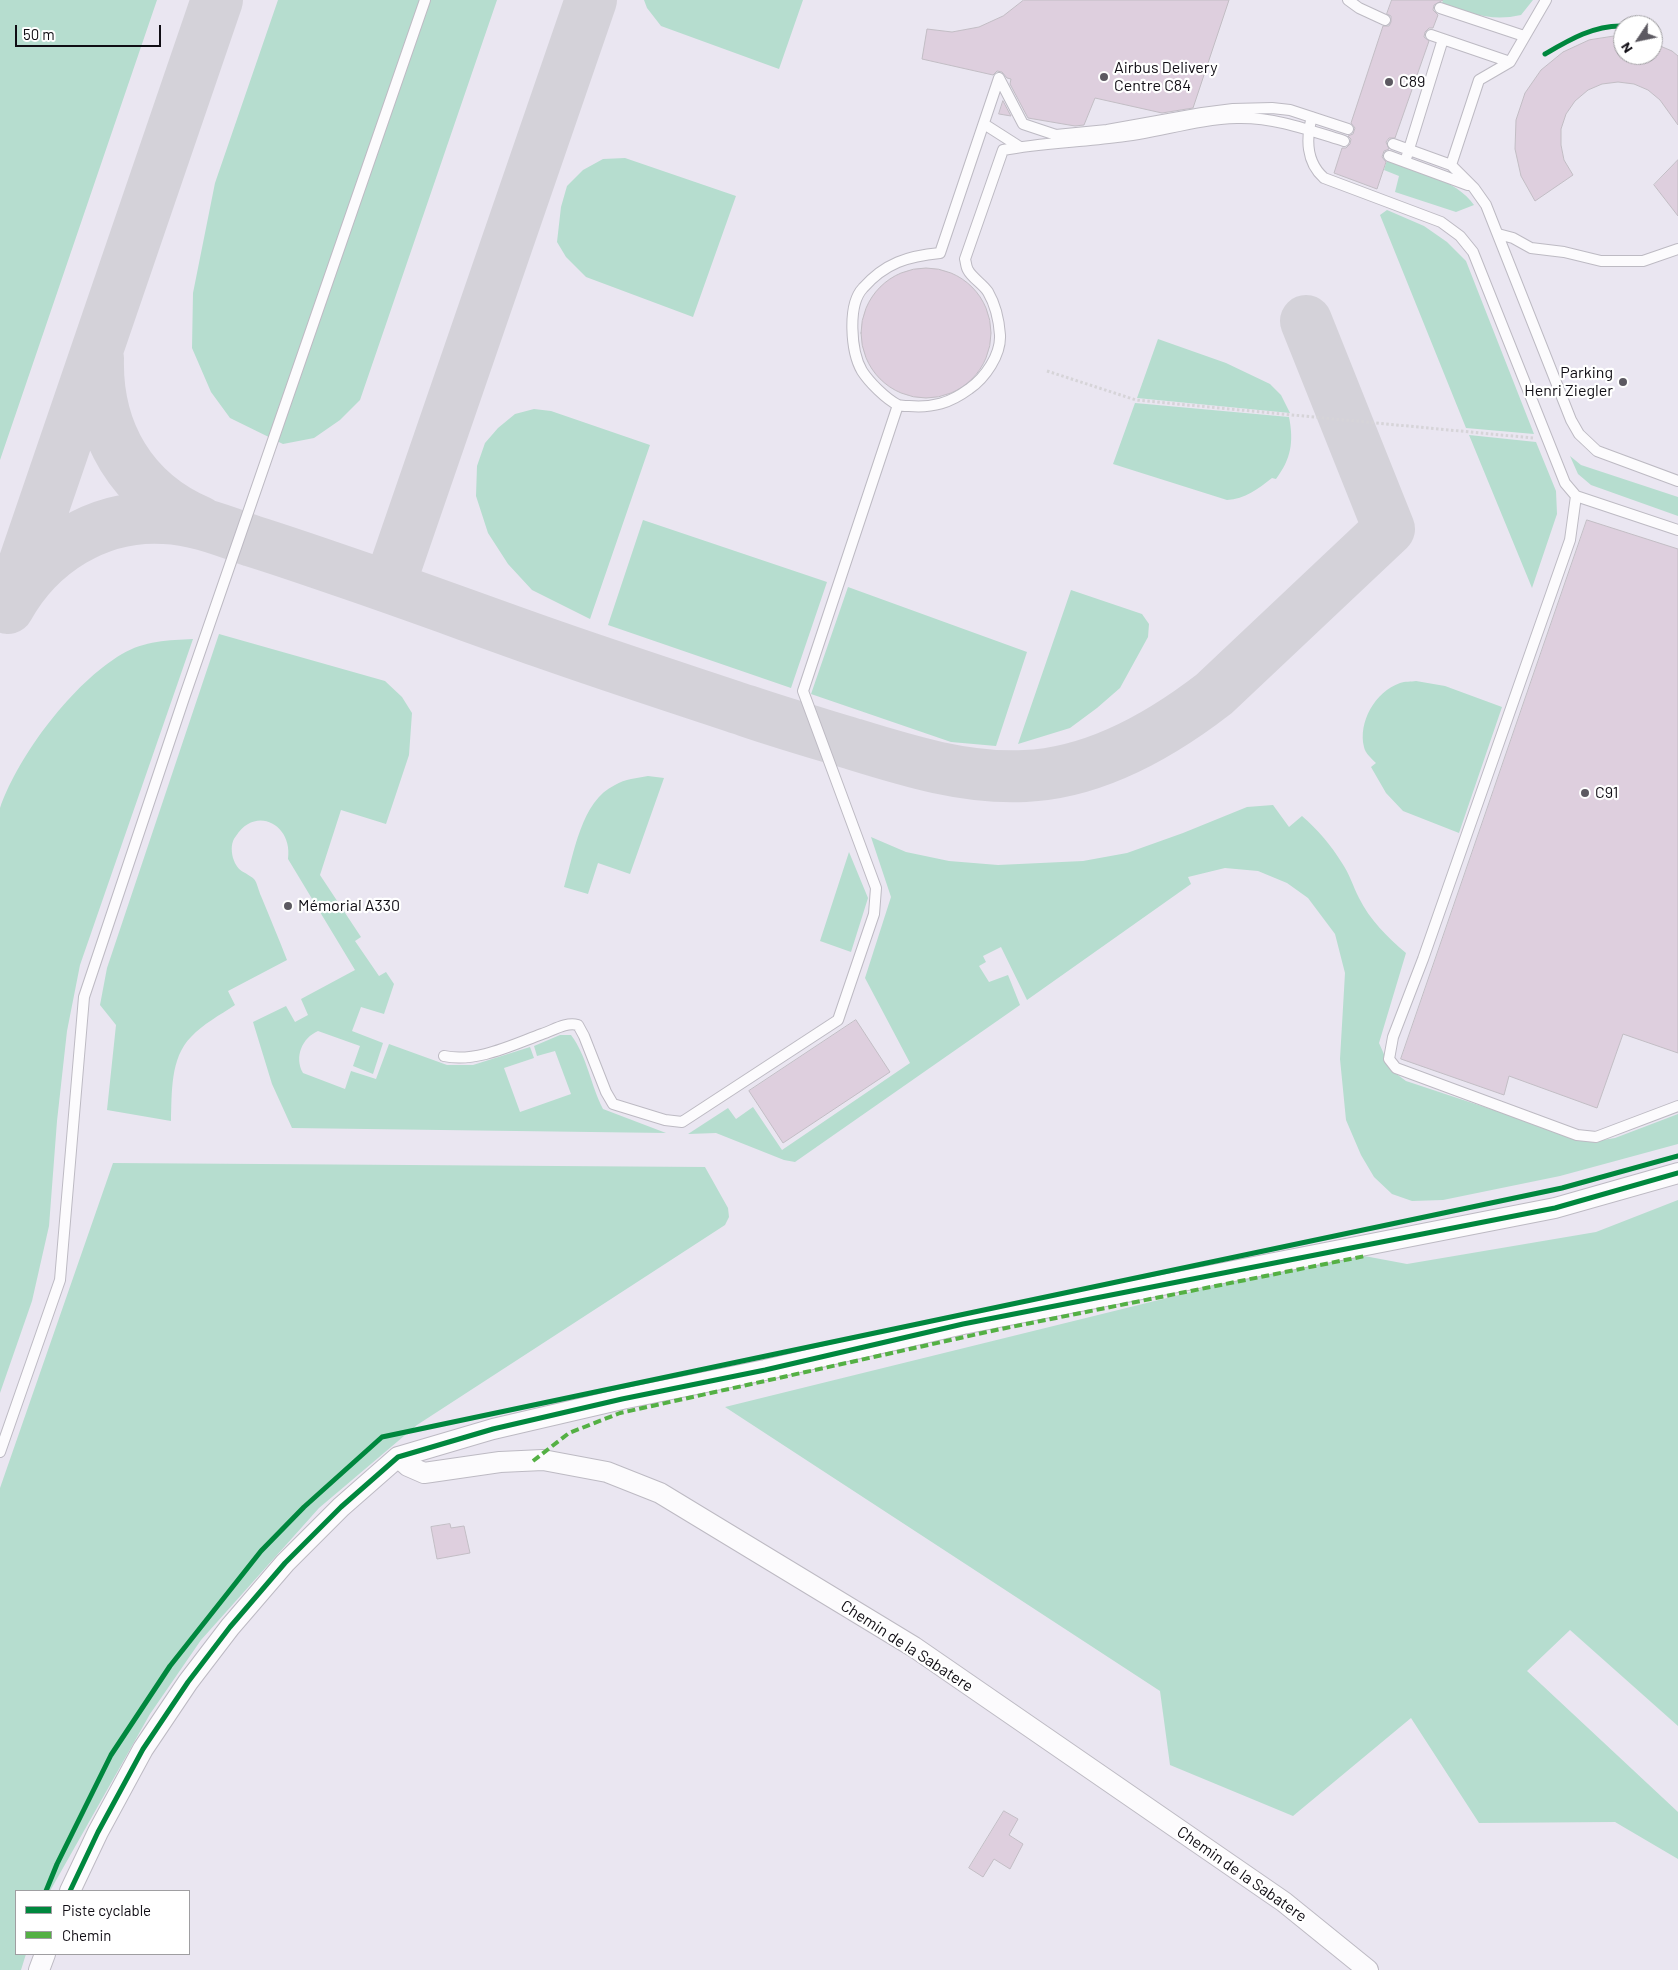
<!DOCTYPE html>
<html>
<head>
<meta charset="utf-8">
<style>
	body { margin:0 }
	#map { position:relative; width:1678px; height:1970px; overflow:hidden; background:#eae6f1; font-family:Barlow,sans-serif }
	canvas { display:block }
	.legend { position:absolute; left:15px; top:1890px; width:175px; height:65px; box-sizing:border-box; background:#fff; border:1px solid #9f9ea1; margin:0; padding:6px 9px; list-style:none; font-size:15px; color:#100d14 }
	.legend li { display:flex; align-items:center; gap:10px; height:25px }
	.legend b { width:25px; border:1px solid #9f9ea1 }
	.north { position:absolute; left:1613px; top:15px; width:50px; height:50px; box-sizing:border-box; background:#fff; border:1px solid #9f9ea1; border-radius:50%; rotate:236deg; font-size:14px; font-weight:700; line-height:20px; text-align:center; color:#100d14 }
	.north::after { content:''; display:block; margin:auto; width:18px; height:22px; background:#5c5961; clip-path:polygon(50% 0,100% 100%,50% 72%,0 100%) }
	.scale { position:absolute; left:15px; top:25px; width:146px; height:22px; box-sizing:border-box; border:2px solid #100d14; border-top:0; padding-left:6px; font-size:15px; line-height:18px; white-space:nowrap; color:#100d14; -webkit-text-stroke:4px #fff; paint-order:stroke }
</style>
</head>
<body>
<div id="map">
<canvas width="1678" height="1970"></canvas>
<ul class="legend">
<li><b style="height:6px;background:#00873e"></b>Piste cyclable</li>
<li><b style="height:6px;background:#54b044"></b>Chemin</li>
</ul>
<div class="north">N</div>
<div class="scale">50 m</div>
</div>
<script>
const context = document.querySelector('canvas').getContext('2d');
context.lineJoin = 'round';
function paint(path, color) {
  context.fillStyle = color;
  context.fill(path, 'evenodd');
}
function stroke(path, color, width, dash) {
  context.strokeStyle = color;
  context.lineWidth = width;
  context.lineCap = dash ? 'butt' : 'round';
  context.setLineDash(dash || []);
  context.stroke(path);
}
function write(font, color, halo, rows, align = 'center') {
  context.font = font + ' Barlow,sans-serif';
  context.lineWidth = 4.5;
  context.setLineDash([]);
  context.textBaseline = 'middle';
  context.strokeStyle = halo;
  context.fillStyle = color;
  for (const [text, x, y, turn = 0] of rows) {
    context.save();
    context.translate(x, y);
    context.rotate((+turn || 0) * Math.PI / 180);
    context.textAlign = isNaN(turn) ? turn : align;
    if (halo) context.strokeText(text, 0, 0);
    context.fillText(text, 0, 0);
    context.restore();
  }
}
paint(new Path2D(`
	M0,0H157L0,460Z
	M278,0H497L360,400L340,420L314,438L283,444L230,418L211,392L192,348L193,293L215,183Z
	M644,0H803L779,69L661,26L647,8Z
	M1443,0H1533L1521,15C1490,22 1471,13 1442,3Z
	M625,158L736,196L693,317L586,277L566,257L557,242L561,207L567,186L583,170L603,159Z
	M1387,160C1415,170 1457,180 1474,205L1456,212L1395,192L1399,176L1384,170Z
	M1387,210L1424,226L1447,242L1466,261L1534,434L1466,428L1380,215Z
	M1158,339L1226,363L1270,384L1281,395L1290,413L1137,398Z
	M1135,403L1289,417C1294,442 1291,459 1276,479L1272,478C1258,489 1245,499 1227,500L1113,464Z
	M534,409L551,411L650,445L590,619L532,590L508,564L488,533L476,496L477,466L485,443L498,428L515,414Z
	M1469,435L1536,442L1556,491L1557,514L1532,588Z
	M1570,456L1581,465L1678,497V516L1591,485L1578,474Z
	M643,520L827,582L791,688L608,625Z
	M848,587L1027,652L996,746L951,742L811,694Z
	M1071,590L1142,614L1149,624L1148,637L1120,688L1097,708L1070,728L1018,744Z
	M219,634L385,681L402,697L412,713L409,755L386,824L341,810L320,875L361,937L355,941L379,976L386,972L394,984L384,1014L361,1007L352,1031L383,1043L373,1074L353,1066L360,1046L318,1031C302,1038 294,1057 303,1073L345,1089L351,1071L376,1079L389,1044L447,1065H473L530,1047L534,1058L504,1068L520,1112L571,1094L555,1051L537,1056L534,1046L560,1035H571C587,1056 591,1086 603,1109L666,1133L292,1128L272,1084L253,1022L286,1006L295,1022L308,1015L301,999L355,970L288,859C293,825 256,805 236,836C231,842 231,850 233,858C238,873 245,871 254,879C257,882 259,892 261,896C270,918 279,939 287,960L228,991L235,1005C220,1015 203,1024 191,1037C170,1058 172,1093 171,1121L107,1110L116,1025L100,1005L107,968Z
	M193,639L80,965L67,1031L57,1121L49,1226L32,1301L0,1393V808C19,754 73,683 122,654C144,641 169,640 193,639Z
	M1416,681L1445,686L1502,707L1459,833L1403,811L1386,793L1371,767L1376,763C1372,759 1365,753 1364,747C1358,722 1375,692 1400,683C1405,681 1411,682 1416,681Z
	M648,776L664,778L630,874L598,863L588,894L564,887C574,854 581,801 615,785C625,779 637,778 648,776Z
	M1273,805L1289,827L1302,816C1318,830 1331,845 1342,863C1349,873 1353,886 1359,898C1370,920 1387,937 1406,953L1379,1043L1391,1070L1406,1081L1590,1142L1615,1138L1678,1114V1144L1560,1176L1443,1200L1412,1201L1392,1194L1374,1177L1361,1155L1346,1120L1340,1059L1345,973L1335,934L1308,898L1287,883L1258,871L1225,868L1188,877L1191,884L1027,1000L1001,947L983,956L986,962L979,966L989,982L1008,975L1020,1005L795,1162L784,1160L716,1133L688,1134L728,1108L736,1119L753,1107L782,1150L910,1063L865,978L891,897L871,837L906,852L949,861L998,865L1083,861L1127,853L1183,833L1247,807Z
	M849,852L868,898L851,952L820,941Z
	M113,1163L705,1167L728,1208L729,1217L725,1225L417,1425L319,1508L201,1640L150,1714L50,1891H16V1954H26L21,1970H0V1488Z
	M1678,1200V1726L1570,1630L1527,1671L1678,1812V1859L1615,1822L1479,1823L1411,1718L1293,1816L1170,1765L1160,1691L725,1407L1175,1296L1343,1252L1407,1264L1596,1232Z`), '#b6ddcf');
stroke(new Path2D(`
	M98,358C96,432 132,493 200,522
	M389,586L591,0
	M16,587L217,0
	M8,608C39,552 98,514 164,518C194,519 224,531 252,541C281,550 310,560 339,570C407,593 474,618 542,642C610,666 678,688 747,711C782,723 817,733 853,744C908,761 966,779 1025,776C1095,773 1161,735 1214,694L1389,529L1306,321`), '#d4d2d9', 52);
const building = new Path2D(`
	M1024,0H1229L1193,108L1162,113L1095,98L1084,125L1075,126L1028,118L1010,84L1011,79L1007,78L1002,72L997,71L993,75L922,59L927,29L952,32L979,27L1003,16Z
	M1392,0H1443L1434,5L1433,10L1438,15L1433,28H1429L1425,32L1424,37L1429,41L1395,138H1389L1386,142L1389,149L1384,151L1382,157L1386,162L1377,189L1334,173L1342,148H1346L1350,144L1351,139L1348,136L1353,134L1355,128L1351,123L1383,26H1389L1391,22V16L1387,14Z
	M1623,35V55H1653V43L1672,51L1678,56V125L1660,100L1648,90L1634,84L1618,82L1602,84L1588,90L1575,101L1566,114L1561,129V145L1564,160L1573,175L1535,201L1521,176L1515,149L1516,120L1525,93L1541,70L1563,52L1589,40Z
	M1003,101L1011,116L999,114Z
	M1678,160V216L1654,185Z
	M861 333a65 65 0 1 1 130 0a65 65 0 1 1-130 0Z
	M1587,520L1678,549V1053L1623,1034L1597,1108L1509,1076L1504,1095L1401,1059Z
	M856,1020L890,1072L783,1143L749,1091Z
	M450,1524L451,1528L464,1526L470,1553L437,1559L431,1527Z
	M1004,1811L1018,1819L1009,1835L1023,1844L1010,1869L994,1859L983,1877L969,1868Z`);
paint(building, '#decfde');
stroke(building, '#c2bdc4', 1);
const service = new Path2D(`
	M1348,0L1359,8L1385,20
	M1440,8L1524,36
	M1431,35L1510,62
	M999,78L940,253C908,256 885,263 863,288C847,305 851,352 862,371C869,382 886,399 898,405C901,406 906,406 909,406C933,408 950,403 969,389C985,378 1001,355 1000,335C999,321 995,304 988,292C983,284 972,278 968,270C966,267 966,262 965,259L1003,150C1040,143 1079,142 1117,137C1157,133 1196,119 1237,118C1275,117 1309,130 1344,141
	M999,78L1023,124L1056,135L1107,130L1202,113L1233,109L1272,108L1290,110L1348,129
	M1312,117C1306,138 1306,162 1324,178L1441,222L1460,236L1473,252L1565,483L1576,496L1678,530
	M984,124L1020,147
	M1393,144L1451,165L1474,188L1486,205L1571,420L1579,434L1597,451L1678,481
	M1389,156L1468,185
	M1405,162L1443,39
	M1451,165L1479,80L1510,62L1546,0
	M1498,234L1513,238L1531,248L1564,252L1601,261H1643L1678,249
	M1576,496L1570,540L1423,959L1393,1037L1389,1059L1396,1068L1577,1135L1596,1137L1678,1106
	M444,1056C476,1063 512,1045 542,1034C554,1030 565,1022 578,1025L584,1036L606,1092L613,1104L665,1120L682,1122L838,1020L874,914L876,888L803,691L898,405
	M0,1452L60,1280L84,997L184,698L425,0`);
const minor = new Path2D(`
	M398,1457L408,1466L424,1473L500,1462L543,1460L607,1472L660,1493L914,1647L1284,1902L1368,1970
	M70,1891L98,1832L143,1749L188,1682L230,1627L285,1563L341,1507L398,1457L493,1429L622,1399L765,1370L963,1324L1555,1208L1678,1173
	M39,1970L45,1954`);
stroke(service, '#bdbac3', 12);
stroke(minor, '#bdbac3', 22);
stroke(new Path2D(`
	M1047,371L1136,400L1533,438`), '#d6d4d8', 3, [2.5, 2.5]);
stroke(service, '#fcfbfd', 10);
stroke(minor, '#fcfbfd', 20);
stroke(new Path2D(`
	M533,1461L569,1433L620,1413L996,1330L1365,1256`), '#54b044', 4, [8, 4]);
stroke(new Path2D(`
	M1545,54C1569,40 1594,25 1623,26
	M46,1891L57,1864L111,1755L170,1666L261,1551L304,1507L382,1437L1562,1188L1678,1156
	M70,1891L98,1832L143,1749L188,1682L230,1627L285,1563L341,1507L398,1457L493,1429L622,1399L765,1370L963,1324L1555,1208L1678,1173`), '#00873e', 5);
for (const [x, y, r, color] of [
	[1104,77,5,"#5c5961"],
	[1389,82,5,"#5c5961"],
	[1623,382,5,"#5c5961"],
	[1585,793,5,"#5c5961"],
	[288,906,5,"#5c5961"]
]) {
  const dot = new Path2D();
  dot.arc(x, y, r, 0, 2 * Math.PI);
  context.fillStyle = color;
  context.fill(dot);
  stroke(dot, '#fff', 2);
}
write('16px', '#100d14', '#fff', [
	["Airbus Delivery",1114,68],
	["Centre C84",1114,86],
	["C89",1399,82],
	["Parking",1613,373,"right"],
	["Henri Ziegler",1613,391,"right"],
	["C91",1595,793],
	["Mémorial A330",298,906]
], 'left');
write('16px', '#100d14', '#fff', [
	["Chemin de la Sabatere",907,1646,33],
	["Chemin de la Sabatere",1242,1874,35]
]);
</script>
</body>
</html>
